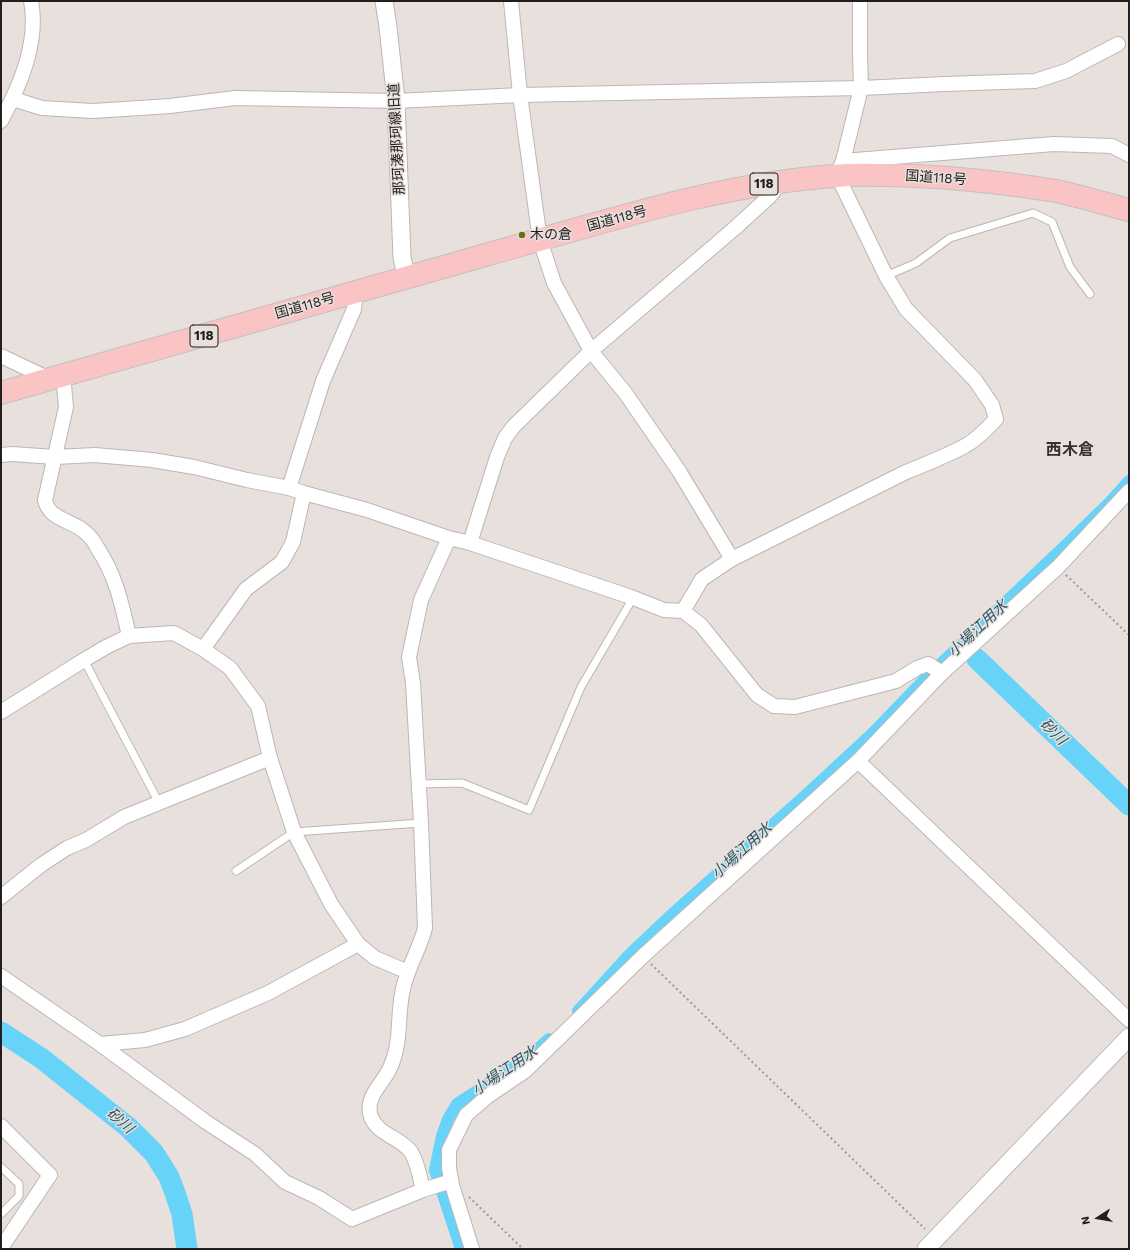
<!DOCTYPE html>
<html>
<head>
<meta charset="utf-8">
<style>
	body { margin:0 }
	#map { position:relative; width:1130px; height:1250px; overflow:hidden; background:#e8e0dd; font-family:"Work Sans",sans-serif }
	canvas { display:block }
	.frame { position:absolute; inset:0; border:2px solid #211e1d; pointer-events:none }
	.north { position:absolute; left:1078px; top:1198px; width:40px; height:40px; -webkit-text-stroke:3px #e8e0dd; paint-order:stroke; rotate:258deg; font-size:11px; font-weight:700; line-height:16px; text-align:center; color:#211e1d }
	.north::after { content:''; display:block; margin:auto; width:14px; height:18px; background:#211e1d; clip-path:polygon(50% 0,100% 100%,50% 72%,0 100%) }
</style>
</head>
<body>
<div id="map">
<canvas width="1130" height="1250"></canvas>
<div class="frame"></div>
<div class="north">N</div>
</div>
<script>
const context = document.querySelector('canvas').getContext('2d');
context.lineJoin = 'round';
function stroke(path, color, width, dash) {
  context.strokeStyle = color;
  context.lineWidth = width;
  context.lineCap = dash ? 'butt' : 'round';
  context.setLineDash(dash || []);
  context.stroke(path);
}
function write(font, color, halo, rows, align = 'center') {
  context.font = font + ' "Work Sans","Noto Sans JP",sans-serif';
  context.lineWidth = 3;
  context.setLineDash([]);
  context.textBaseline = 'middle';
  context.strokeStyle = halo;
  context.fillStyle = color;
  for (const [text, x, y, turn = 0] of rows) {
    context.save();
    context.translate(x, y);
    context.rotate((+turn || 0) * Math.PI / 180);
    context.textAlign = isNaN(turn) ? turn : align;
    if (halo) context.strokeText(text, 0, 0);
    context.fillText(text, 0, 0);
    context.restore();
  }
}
stroke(new Path2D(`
	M578,1011L630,954L668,918L806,795L872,734L931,673L1069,542L1110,502L1129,481
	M461,1249L435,1170L442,1136L448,1119L457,1104L506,1072L540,1047L549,1039`), '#67d3f9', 12);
stroke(new Path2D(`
	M977,659L1129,805
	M1,1032L41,1058L128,1127L154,1153L169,1177L175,1193L182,1214L187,1249`), '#67d3f9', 21);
const service = new Path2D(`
	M886,276L916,263L950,238L1033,213L1052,222L1070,267L1090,294
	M84,660L159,803
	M418,784L462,783L529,810L581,687L633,598
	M236,871L294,832L421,823
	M1,1167L19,1184V1196L1,1214`);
const minor = new Path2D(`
	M511,1L520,95L540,240L554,283L591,351L626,394L679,471L732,559
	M13,99L42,108L93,111L170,106L235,98L396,101L520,95L861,88L945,84L1003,82L1035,81L1066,71L1118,44
	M1,121C20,86 39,42 31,1
	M843,161L1054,144L1112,146L1129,155
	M1,356L41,375L45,381
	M62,377L64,385L66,407L45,500C49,520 72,520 85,532C90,536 95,543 98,549C116,576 122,605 129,636
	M1,455L12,454L55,457L95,455L152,460L194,467L247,480L289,488L304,493L367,510L449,538L470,543L631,597L664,610L683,611L701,625L757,695L774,706L795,707L896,681L917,668L928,664L942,673
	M289,488L323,381L354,309L356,291
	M470,543L497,457L505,438L514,426L591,351L735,228L770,196L782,181
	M683,611L702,579L732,559L906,472C926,464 946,456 965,446C977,439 987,429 996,419L992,405L975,380L906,309L886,276L837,175L843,161L861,88L860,50V1
	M203,649L246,589L282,562L293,542L304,493
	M1,712L84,660L106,647L129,636L174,633L203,649L230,668L258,706L270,758L294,832L331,904L358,944L375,958L408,972
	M858,761L1129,1020
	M1,897L41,865L67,848L86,840L124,817L270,758
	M1,976L100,1044L206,1122L255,1154L285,1182L319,1198L352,1219L423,1190L445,1183
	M100,1044L145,1040L185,1029L268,993L358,944
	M1,1126L50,1175L1,1248
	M423,1190C420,1178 418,1163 411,1152C400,1137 378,1135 371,1117C364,1097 383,1084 390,1068C403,1040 396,1013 404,985C409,965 420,948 425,928L421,823L413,683L409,657L421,600L449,538
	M472,1249L452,1185L449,1168V1150L466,1115L488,1096L525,1071L643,956L858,761L942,673L1058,567L1129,491`);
const tertiary = new Path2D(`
	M384,1L388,27L396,101L402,258L407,278
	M926,1249L1129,1037`);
const trunk = new Path2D(`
	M1,393C164,347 326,300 489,254C602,223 717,184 835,176C852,174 870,175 887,175C944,176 1000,182 1056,191C1080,196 1105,204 1129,210`);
stroke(service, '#bdb6b3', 9);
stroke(minor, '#bdb6b3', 16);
stroke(tertiary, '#bdb6b3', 19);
stroke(trunk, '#c1c0c0', 24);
stroke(new Path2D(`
	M1066,575L1129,635
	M651,964L925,1229
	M469,1197L523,1249`), '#9d9794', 2, [2, 3]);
stroke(service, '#fff', 7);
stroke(minor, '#fff', 14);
stroke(tertiary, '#fff', 17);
stroke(trunk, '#fac4c4', 22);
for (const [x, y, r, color] of [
	[522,235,4,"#6a6f15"]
]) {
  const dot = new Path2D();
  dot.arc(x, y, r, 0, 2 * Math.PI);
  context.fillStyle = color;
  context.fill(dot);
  stroke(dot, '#e8e0dd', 1.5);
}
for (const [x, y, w] of [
	[764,184,28],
	[204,336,28]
]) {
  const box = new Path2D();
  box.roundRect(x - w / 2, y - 11, w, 22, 3);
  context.fillStyle = '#e8e0dd';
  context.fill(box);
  stroke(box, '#211e1d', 1);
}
write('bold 13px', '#211e1d', null, [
	["118",764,184],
	["118",204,336]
]);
write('14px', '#211e1d', '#e8e0dd', [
	["那珂湊那珂線旧道",397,139,-93],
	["国道118号",936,178,4],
	["国道118号",617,219,-15],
	["国道118号",305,306,-16]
]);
write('14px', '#211e1d', '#e8e0dd', [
	["木の倉",530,235]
], 'left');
write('italic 15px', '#285666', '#e8e0dd', [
	["小場江用水",978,629,-43],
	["砂川",1053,732,44],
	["小場江用水",742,851,-42],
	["小場江用水",505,1071,-34],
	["砂川",120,1121,41]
]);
write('bold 16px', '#36302d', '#e8e0dd', [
	["西木倉",1070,450]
]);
</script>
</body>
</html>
